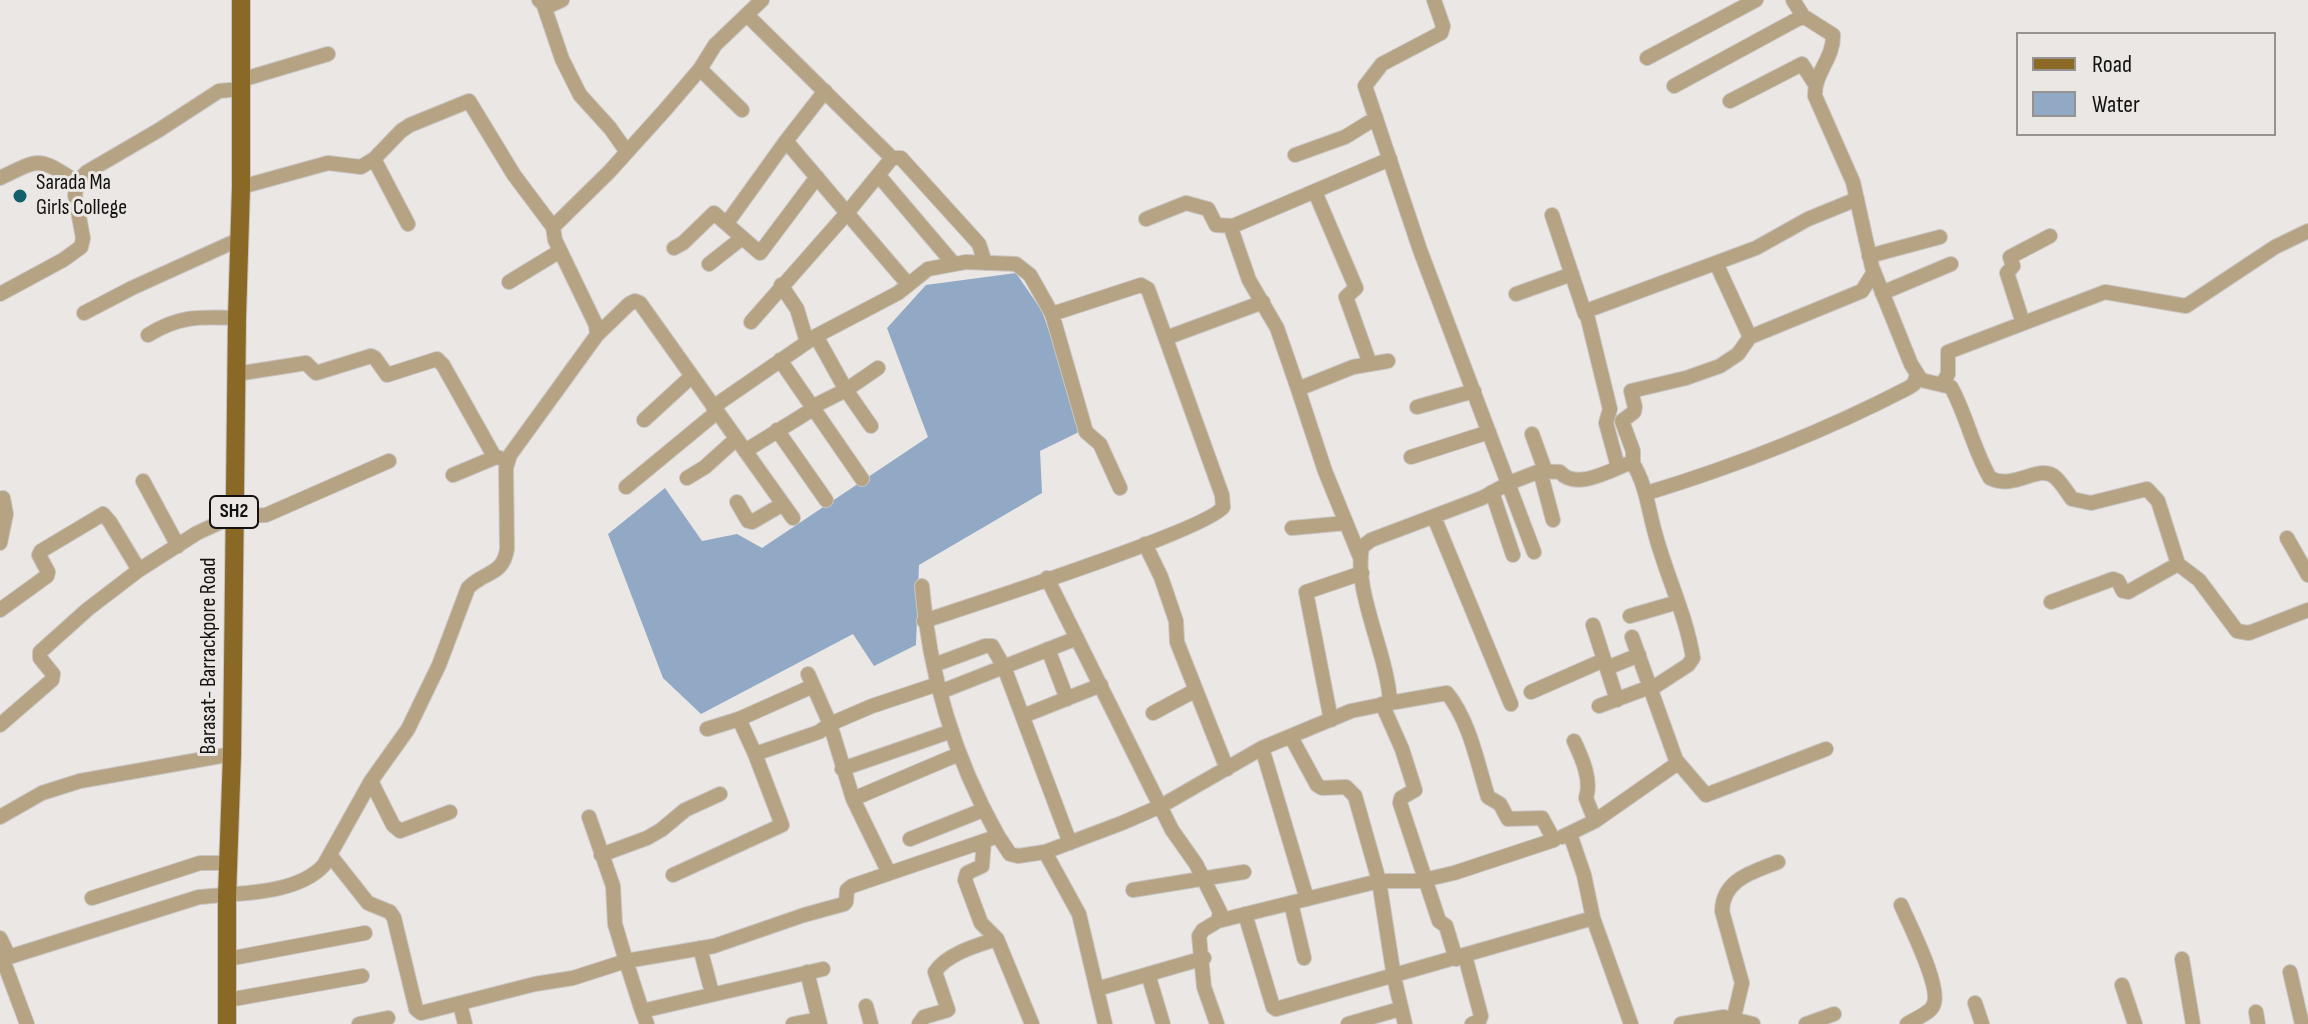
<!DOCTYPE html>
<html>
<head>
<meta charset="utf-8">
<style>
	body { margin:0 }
	#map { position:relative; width:2308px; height:1024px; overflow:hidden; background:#ebe7e4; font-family:"Sofia Sans Condensed",sans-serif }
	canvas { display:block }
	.legend { position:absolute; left:2016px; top:32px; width:260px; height:104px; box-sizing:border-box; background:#ebe7e4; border:2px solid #959290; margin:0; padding:10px 14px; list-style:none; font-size:24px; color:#131211 }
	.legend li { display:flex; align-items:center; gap:16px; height:40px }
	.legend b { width:40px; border:2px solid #959290 }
</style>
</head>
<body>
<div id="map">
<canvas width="2308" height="1024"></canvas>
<ul class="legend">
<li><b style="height:10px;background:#8a6826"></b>Road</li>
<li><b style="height:22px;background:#92a9c6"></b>Water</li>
</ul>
</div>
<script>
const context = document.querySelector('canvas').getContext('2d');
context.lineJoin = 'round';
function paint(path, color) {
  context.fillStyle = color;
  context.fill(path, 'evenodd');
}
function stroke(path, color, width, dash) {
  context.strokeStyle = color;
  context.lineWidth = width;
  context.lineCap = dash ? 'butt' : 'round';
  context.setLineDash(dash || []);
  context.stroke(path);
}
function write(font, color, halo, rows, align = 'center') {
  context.font = font + ' "Sofia Sans Condensed",sans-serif';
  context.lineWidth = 6;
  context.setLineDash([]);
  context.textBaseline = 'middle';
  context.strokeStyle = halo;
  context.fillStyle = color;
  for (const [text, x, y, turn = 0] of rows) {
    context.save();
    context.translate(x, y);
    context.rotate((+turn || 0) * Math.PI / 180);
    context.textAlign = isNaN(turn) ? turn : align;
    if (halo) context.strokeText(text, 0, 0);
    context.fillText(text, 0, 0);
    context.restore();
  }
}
paint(new Path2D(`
	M1016,273L1042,311L1083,430L1040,451L1042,493L919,565L916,645L874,666L853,634L701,714L663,678L608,534L665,488L702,541L737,534L762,548L928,437L887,328L926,285Z`), '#92a9c6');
const minor = new Path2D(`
	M539,0L547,7L562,0
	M1434,0L1443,26L1441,33L1382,64L1365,86L1420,250L1534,552
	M1793,0L1803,16L1833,35C1834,58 1814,73 1815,96L1853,182L1872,267L1911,364L1921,380L1951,387C1967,416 1973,449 1990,478C2015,491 2040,462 2056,478C2062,484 2067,492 2072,499L2091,503L2147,489L2158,501L2178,564L2199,580L2237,631L2249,633L2308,610
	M544,6L562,59L580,95L610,128L627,152
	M747,15L892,158L847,213L907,283
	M1647,58L1756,0
	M700,69L742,110
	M241,80L328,54
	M1674,86L1803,16
	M1730,101L1802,64L1815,84
	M1295,155L1345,137L1376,118
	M892,158H901L979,244L985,263
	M374,159L408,224
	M879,176L953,263
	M0,178C41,158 38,157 77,182
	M241,187L328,163L361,167L374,159L401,131L410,125L469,101L514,175L553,227
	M1315,192L1356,288L1346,297L1370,364
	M1552,215L1585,314
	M1146,219L1186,203L1208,209L1216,225L1233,226
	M727,223L786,141L825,91
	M674,248L683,243L714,213L760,253L817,177
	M1869,256L1940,237
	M1716,263L1750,337
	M709,264L742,238
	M509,282L560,251
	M781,285L797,309L807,342
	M1882,293L1951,264
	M0,294L63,260L81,247L83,238L75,195L77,182L87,172L159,130L219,91L241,89
	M1516,294L1572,274
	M84,313L132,288L240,239
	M751,322L847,213L786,141
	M2023,323L2007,273L2013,266L2010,257L2050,236
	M148,335C180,315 200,317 237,318
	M597,335L629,304L635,301L640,303L793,518
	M816,336L846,390L871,426
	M1166,338L1263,302
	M780,360L862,479
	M236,374L306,363L316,373L371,356L375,358L387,375L437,359L443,365L494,456L508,461
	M1943,383L1948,374V352L2105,292L2186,306L2275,247L2308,231
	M1298,389L1277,328L1249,280L1232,231L1233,226L1390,159
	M713,407L816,336L898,293L928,269L966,262L1016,264L1030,275L1052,314
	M812,407L846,390L878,368
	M1417,407L1474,391
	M644,420L692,376
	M777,430L826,500
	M1532,434L1545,470
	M745,451L813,409
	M1411,457L1489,432
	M1633,464V451L1622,421L1634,412L1635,407L1631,391L1686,378L1720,366L1738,354L1750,337L1862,291L1874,272
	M1618,467L1606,423L1610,409L1586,311L1756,248L1808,219L1857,199
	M1540,471L1553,520
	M453,475L496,457
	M687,478L705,467L736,439
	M143,481L178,546
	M626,487L717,412
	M1492,492L1513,555
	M1647,493C1736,466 1825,431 1908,388L1914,384L1917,374
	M737,502L748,521L752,522L783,504
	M1434,517L1511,704
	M1292,528L1346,523
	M2287,538L2308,575
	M0,543L6,514L3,498
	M1145,544L1161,577L1176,621L1177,642L1227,769
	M1360,557L1325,471L1298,389L1353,367L1388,361
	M1047,578L1172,830L1196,864L1220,912L1218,921L1203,930L1199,936L1204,987L1217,1024
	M922,586C929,674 955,759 998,836
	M2051,602L2113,579L2118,581L2123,591L2128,592L2178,564
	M0,610L47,576L48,572L39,555L41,551L103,514L110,522L139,570
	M1630,616L1678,602
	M924,621C966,607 1209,529 1223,507L1222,495L1148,289L1141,285L1052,314L1086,432L1100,444L1120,488
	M1593,625L1617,700
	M1048,649L1067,699
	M934,665L985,646H992L1004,667L1070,843
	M1607,668L1639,655
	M808,674L830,724L853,799L889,873
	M940,692L1077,638
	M1531,692L1604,660
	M1382,704L1402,749L1415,790L1401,798L1400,803L1439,921L1446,926L1456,959
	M1599,706L1650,687
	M1153,713L1196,690
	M1023,716L1101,685
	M739,719L813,686
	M1331,720L1306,592L1362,573
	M0,725L52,680L53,674L40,658V652L88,609L139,570L197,533L234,516L266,515L389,461
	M707,729L739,719L755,754
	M1291,737L1317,785L1322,788L1346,787L1355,796L1379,881L1394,977L1405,1024
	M1262,748L1307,899
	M1676,760L1706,795L1826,749
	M842,769L952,731
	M371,781L393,825L400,831L450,812
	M853,799L959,754
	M0,817L42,793L80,781L232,754
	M1595,821L1675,765L1676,760L1632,637
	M1570,834L1584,875L1593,918L1631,1024
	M1562,837L1595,821L1586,798C1592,780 1582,758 1574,741
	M910,839L983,810
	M1045,852L1079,914L1105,1024
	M330,855L368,903L390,912L394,918L416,1009L421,1013L535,984L573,978L626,961L615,924L613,886L589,817
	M601,855L647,838L661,830L685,810L720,794
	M673,875L782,825L755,754L819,732L830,724L872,706L938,684
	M1133,890L1244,872
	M92,898L200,863H229
	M1291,903L1304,958
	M1901,905C1909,924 1943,989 1933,1006C1929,1014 1914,1019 1907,1024
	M1245,914L1273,1007L1276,1009L1593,918
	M1218,921L1379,881H1419L1454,873L1554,840L1542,818L1508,819L1500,804L1488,797C1477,762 1470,722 1447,693L1390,703
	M0,938L9,957L199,897C237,893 297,895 324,865L371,781L408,729L439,665L468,588C484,571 503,576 507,549L506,468L510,455L597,335L596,325L555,240L553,227L609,172L665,110L700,69L715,45L762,0
	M700,948L712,993
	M1465,956L1481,1016L1479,1021L1472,1024
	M228,959L365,933
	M2182,959L2193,1024
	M3,960L27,1024
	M807,972L820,1024
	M2290,972L2302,1024
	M1148,974L1163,1024
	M2122,985L2135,1024
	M1097,989L1204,958
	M228,1000L362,976
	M1975,1003L1982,1024
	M460,1004L465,1024
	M866,1006L871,1024
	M642,1011L626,961L714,946L804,915L844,904L846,902L847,890L852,886L984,841
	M2256,1012L2258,1024
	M1734,1017L1742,983L1722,911C1723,879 1753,872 1778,862
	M359,1024L388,1018
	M647,1024L642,1011L823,969
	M793,1024L819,1019
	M919,1024L924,1017L948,1010L935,972C946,954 978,945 997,939
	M1032,1024L997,939L981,923L965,880L967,873L982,866L984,841L998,836L1010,854L1018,856L1045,852L1122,823L1161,806L1262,748L1351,711L1390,703C1388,654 1353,592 1362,547L1371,540L1482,498L1509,483L1540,471L1560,472C1576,491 1611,470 1632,462C1646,484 1648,508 1655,533C1666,575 1686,614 1693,658L1688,665L1651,689
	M1348,1024L1400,1009
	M1681,1024L1724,1017L1753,1024
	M1806,1024L1834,1014`);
const major = new Path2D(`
	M227,1024V897L232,754L237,318L241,187V0`);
stroke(minor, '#c8c5c2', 16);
stroke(major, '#c8c5c2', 20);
stroke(minor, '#b6a383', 14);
stroke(major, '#8a6826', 18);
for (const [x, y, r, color] of [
	[20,196,8,"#12606b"]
]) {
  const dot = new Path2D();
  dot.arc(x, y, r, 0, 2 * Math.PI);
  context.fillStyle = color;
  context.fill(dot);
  stroke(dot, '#ebe7e4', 3);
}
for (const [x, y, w] of [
	[234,512,48]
]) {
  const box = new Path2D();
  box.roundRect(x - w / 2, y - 16, w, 32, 6);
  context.fillStyle = '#ebe7e4';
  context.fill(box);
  stroke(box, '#131211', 2);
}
write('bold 20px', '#131211', null, [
	["SH2",234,512]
]);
write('22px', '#131211', '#ebe7e4', [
	["Sarada Ma",36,183],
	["Girls College",36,208]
], 'left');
write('22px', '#131211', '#ebe7e4', [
	["Barasat- Barrackpore Road",209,656,-90]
]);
</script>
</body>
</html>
